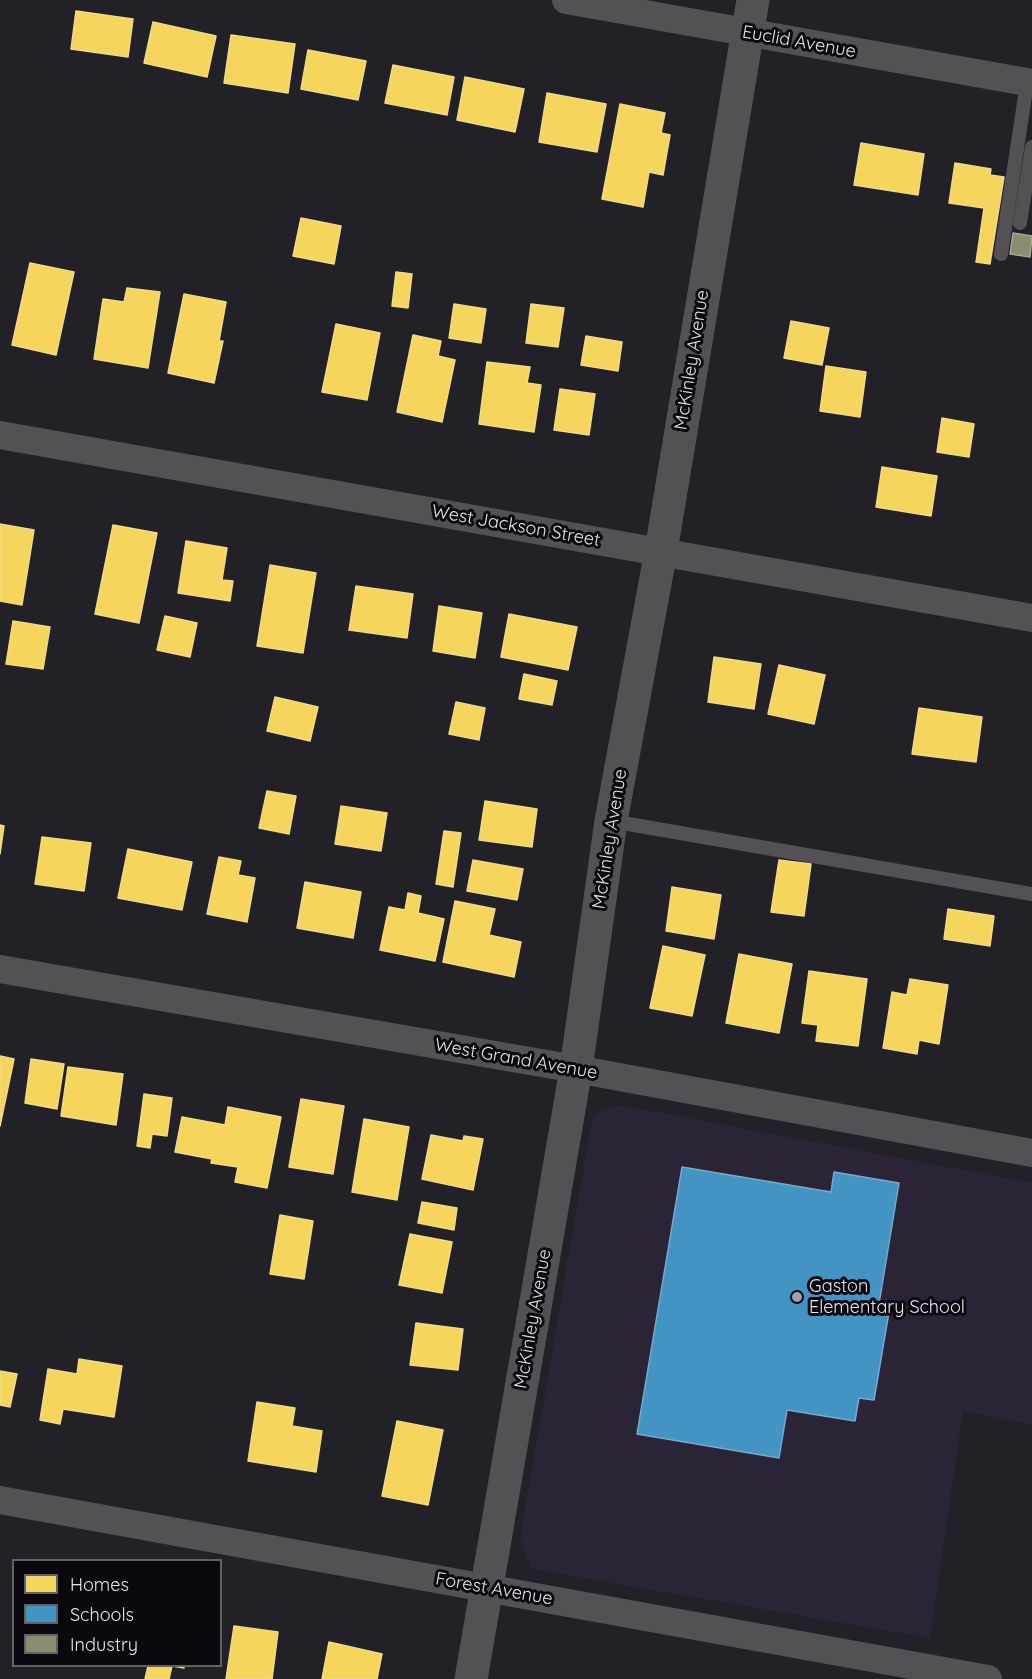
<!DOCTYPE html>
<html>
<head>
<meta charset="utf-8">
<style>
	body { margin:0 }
	#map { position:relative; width:1032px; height:1679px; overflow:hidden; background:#232128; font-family:Quicksand,sans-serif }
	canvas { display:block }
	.legend { position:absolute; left:12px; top:1559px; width:210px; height:108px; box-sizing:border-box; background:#0b090f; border:2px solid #636168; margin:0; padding:8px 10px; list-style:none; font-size:18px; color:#e7e4ee }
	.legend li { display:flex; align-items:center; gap:12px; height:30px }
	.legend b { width:30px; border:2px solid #636168 }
</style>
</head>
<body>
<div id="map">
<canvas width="1032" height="1679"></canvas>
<ul class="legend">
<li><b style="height:16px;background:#f6d55c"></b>Homes</li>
<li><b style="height:16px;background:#4393c3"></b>Schools</li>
<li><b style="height:16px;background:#8c8c6e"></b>Industry</li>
</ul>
</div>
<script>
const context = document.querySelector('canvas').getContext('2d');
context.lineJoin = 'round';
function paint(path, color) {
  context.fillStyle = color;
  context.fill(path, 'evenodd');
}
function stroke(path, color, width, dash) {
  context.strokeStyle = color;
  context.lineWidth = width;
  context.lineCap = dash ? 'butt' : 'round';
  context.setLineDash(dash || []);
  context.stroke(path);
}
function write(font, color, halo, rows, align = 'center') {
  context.font = font + ' Quicksand,sans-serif';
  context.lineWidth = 6;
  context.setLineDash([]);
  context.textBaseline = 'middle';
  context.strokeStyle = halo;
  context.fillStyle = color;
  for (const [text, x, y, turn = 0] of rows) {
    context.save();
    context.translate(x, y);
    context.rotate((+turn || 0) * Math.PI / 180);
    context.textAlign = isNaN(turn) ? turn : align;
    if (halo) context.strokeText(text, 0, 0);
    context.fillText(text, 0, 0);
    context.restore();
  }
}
paint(new Path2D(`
	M619,1105L1032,1183V1424L963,1411L930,1638L532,1569L520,1539L593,1115Z`), '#2a2436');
const homes = new Path2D(`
	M76,11L133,19L128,57L71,49Z
	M153,22L216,36L207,77L144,63Z
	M231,35L295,44L288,93L224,83Z
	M308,50L366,61L358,100L301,89Z
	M393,65L454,77L447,115L385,103Z
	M465,77L524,89L515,132L457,120Z
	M547,93L606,104L597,152L539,142Z
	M620,104L665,113L661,133L670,135L663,175L649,172L643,207L602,199Z
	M861,143L924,154L918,195L854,185Z
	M955,163L991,169L990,175L1004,177L990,264L976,262L984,208L949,203Z
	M301,218L341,226L334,264L293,256Z
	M30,263L74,272L56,355L12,345Z
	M396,272L412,274L408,308L392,306Z
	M127,288L160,292L148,368L94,359L103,299L124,302Z
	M184,294L226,302L219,341H223L214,383L168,373Z
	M454,304L486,309L481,343L449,338Z
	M531,304L564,308L558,347L526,343Z
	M791,321L829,328L822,365L784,358Z
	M336,324L380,333L367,400L322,392Z
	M413,335L441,341L438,356L455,360L442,422L397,412Z
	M586,336L622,342L618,371L581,365Z
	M487,362L530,367L527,383L541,385L534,432L479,424Z
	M826,366L866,372L860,417L820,411Z
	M560,389L595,394L589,435L554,430Z
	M942,418L974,424L969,457L937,452Z
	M882,467L937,476L931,516L876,507Z
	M0,524L34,530L22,605L0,601Z
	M113,525L157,533L139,623L95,614Z
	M186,541L227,548L222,580L233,581L230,601L178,593Z
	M270,565L316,573L303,653L257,646Z
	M356,586L413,594L407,638L349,630Z
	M439,606L482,613L475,658L433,651Z
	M509,614L577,627L568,670L501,657Z
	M165,616L197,623L190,657L157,650Z
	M13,621L50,627L43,669L6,664Z
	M714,657L761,664L754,709L708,702Z
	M779,665L825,675L814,724L768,714Z
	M524,674L557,681L552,705L519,699Z
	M275,697L318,707L310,741L267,731Z
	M456,702L485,708L479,740L449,734Z
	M919,708L982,717L976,762L912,754Z
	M267,791L296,796L289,834L259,828Z
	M485,801L537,809L532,847L479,840Z
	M341,806L387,813L381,851L335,844Z
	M0,825L4,826L0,854Z
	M444,831L461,833L453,887L436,884Z
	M42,837L91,843L84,891L35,884Z
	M128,849L192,862L182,910L118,898Z
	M219,857L241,861L238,875L255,878L247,922L207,914Z
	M473,860L523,869L517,900L467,891Z
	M779,860L811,864L804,916L771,912Z
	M305,882L361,892L353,938L297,928Z
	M672,887L721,895L714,939L666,931Z
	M408,893L421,896L418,913L444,919L435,961L380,950L389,907L405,910Z
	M455,901L495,909L489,935L521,942L514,977L443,962Z
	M948,909L994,916L990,946L944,939Z
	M663,946L705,955L692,1016L650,1008Z
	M739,954L792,964L779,1033L726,1023Z
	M809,971L867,979L858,1046L816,1041L818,1025L802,1023Z
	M910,979L948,985L939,1044L919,1040L917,1054L883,1048L892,992L907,995Z
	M0,1056L14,1059L0,1126Z
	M31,1059L64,1064L57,1109L25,1103Z
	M68,1067L123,1074L116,1125L61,1116Z
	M144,1094L172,1098L167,1136L152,1134L150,1148L137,1146Z
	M301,1099L344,1106L333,1174L289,1167Z
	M228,1107L281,1117L267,1188L235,1182L238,1167L211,1163L212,1159L175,1152L182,1117L225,1125Z
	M364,1119L409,1127L397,1200L352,1192Z
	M431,1135L463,1141L464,1136L483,1139L473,1190L422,1179Z
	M422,1202L457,1208L454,1230L418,1223Z
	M280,1215L313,1221L304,1279L270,1274Z
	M410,1234L452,1242L442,1293L399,1285Z
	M416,1323L463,1329L458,1370L410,1365Z
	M79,1359L122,1366L114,1417L63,1409L60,1424L40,1420L48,1369L77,1374Z
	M0,1371L17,1374L10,1407L0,1405Z
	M257,1402L295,1408L292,1426L322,1431L316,1472L248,1461Z
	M397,1421L443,1430L428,1505L382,1496Z
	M234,1626L278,1632L272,1679H226Z
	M329,1642L382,1654L377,1679H322Z
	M148,1666H184V1668L172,1666L169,1679H145Z`);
paint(homes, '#f6d55c');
stroke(homes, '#f2da88', 1.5);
const schools = new Path2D(`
	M682,1167L831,1192L834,1172L899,1183L878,1310L889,1312L874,1400L859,1398L855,1421L787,1410L779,1458L637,1434Z`);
paint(schools, '#4393c3');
stroke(schools, '#74abd0', 1.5);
const industry = new Path2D(`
	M1013,233L1032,236L1030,257L1010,254Z`);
paint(industry, '#8c8c6e');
stroke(industry, '#a7a694', 1.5);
stroke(new Path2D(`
	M1020,223L1032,147
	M1001,254L1027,83
	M611,821L1032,894`), '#535153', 14);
stroke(new Path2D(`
	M566,0L1032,83
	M0,435L1032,618
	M0,969L576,1069L1032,1153
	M0,1500L988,1679`), '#535153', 28);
stroke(new Path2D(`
	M471,1679L576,1069L611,821L661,551L753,0`), '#535153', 33);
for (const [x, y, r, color] of [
	[797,1297,6,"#a2a0a9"]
]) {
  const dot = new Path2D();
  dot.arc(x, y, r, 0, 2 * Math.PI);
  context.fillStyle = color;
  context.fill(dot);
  stroke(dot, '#0b090f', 2);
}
write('18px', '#e7e4ee', '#0b090f', [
	["Euclid Avenue",799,42,10],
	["McKinley Avenue",692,360,-81],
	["West Jackson Street",516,526,10],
	["McKinley Avenue",610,839,-81],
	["West Grand Avenue",516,1059,10],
	["McKinley Avenue",533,1319,-80],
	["Forest Avenue",494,1589,10]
]);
write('18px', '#e7e4ee', '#0b090f', [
	["Gaston",809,1287],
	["Elementary School",809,1308]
], 'left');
</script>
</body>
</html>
